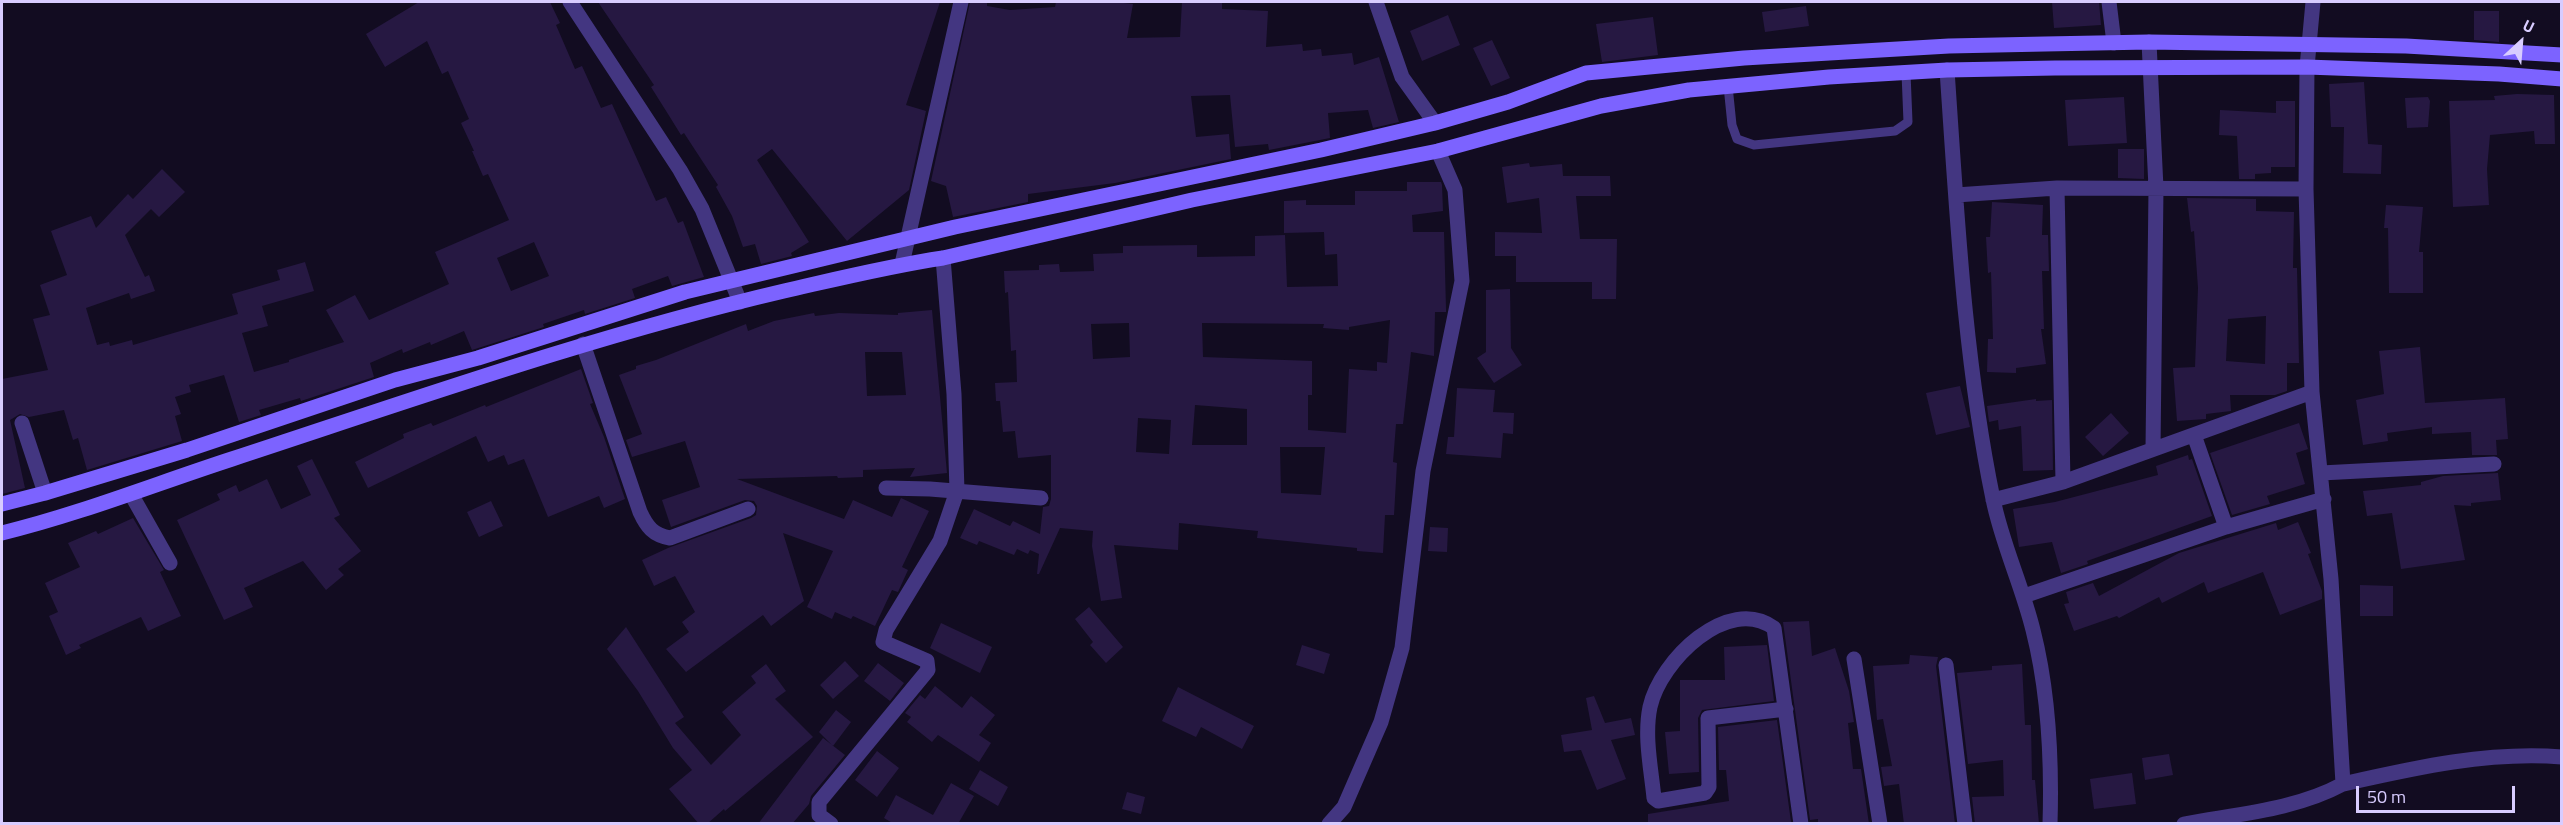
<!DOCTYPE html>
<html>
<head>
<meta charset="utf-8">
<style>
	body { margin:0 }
	#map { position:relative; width:2563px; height:825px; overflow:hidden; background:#120c21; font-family:"Titillium Web",sans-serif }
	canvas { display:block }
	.frame { position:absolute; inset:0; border:3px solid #d8ccff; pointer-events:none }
	.north { position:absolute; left:2491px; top:12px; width:60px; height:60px; -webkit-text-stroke:4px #120c21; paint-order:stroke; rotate:26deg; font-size:16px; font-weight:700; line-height:24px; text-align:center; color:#d8ccff }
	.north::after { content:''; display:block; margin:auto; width:21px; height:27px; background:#d8ccff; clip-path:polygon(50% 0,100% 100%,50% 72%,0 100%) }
	.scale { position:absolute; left:2356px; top:786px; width:159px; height:27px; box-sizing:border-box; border:3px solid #d8ccff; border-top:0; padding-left:8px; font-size:18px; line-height:21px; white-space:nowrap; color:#d8ccff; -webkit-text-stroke:4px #120c21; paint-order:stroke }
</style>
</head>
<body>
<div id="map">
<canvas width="2563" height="825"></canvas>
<div class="frame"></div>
<div class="north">U</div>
<div class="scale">50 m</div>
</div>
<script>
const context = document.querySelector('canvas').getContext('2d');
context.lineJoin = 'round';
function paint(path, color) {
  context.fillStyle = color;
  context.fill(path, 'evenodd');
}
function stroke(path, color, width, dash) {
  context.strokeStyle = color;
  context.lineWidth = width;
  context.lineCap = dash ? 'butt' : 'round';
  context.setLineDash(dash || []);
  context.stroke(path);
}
paint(new Path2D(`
	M419,2H550L560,23L556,25L575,69L582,66L601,108L612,104L656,201L666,197L678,223L683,221L704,277L672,286L668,276L632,289L635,298L585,314L584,310L543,324L544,327L472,350L464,331L431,345L430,342L403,353L402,349L370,363L374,377L301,401L300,398L259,410L261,415L239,422L224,375L189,385L191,392L175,397L181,414L175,416L182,441L87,470L78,438L73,440L64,410L29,417L20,414L10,420L25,488L2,494V379L48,370L33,319L50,315L40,285L67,275L51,231L91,216L96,228L128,194L133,199L162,169L185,192L159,217L151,209L125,235L145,277L149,275L155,291L131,299L129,293L86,308L97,345L109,342L110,346L132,340L133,345L238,314L232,294L280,280L277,270L305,262L314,291L262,306L268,326L242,333L254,372L289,362V360L344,342L326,310L355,295L369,320L449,284L435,252L509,220L488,174L483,176L472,151H474L461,123L469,119L448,71L442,74L427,41L385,67L366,34ZM534,242L549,276L511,291L497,258Z
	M598,2H940L906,105L926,111L909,190L847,241L772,149L757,160L809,242L791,253L792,256L761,264L755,244L743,247L732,216L716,187L718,185L684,133L681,135L668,114L651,87L654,85Z
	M970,2H987V6L1010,10L1055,7L1056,2H1115L1133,4L1127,38L1180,37L1182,2H1222V9L1268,11L1266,47L1302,44L1303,51L1321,49L1322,56L1352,53L1354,65L1379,57L1399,122L1373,128L1368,110L1328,113L1330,138L1269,150L1268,144L1235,147L1230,95L1191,96L1196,137L1229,134L1231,159L1115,183L1028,194V202L953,217L946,186L931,181Z
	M2052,2H2099L2101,25L2054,28Z
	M1806,6L1809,26L1765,32L1762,12Z
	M2474,11H2499V42L2474,40Z
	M1448,15L1460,45L1422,61L1410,31Z
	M1653,17L1658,55L1602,62L1596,24Z
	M1492,40L1510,78L1491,86L1473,48Z
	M2364,82L2368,144L2382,145L2381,174L2343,173L2344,127H2331L2329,84Z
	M2517,94L2554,95L2555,144H2535L2534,131L2490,135L2487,169L2489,205L2453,207L2449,101L2495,100L2494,96Z
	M2124,97L2127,143L2068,146L2065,100Z
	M2428,97L2430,101L2428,127L2407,128L2405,98Z
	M2276,101H2295V167H2271V173L2255,174V179H2239L2237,136L2219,135L2220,110L2276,113Z
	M2118,149H2144V179L2118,178Z
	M1529,163L1530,167L1562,164L1563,176H1610L1611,196H1576L1580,239H1617L1616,299H1592V282H1516V256H1495V232L1542,233L1539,198L1507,203L1502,167Z
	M1407,182H1441L1442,185L1443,211L1412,215L1413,232H1444L1446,309V312H1435L1434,356L1411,352L1403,424H1396L1393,462L1397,463L1394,515H1385L1383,553L1357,551V548L1257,538L1258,531L1179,523L1178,550L1114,545L1122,598L1101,601L1092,546L1093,531L1060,528L1039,574H1037L1039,554L1030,550L1028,554L1017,549L1014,555L979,541L977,545L960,538L974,509L1010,526L1013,521L1040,534L1043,507L1049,506L1051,499V455L1018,458L1015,431L1003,432L1000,401H996L995,383L1017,382L1016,350L1011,351L1008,292L1005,293L1004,271L1039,270V265L1059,264L1060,272L1094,271L1093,254L1123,253V246L1197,245V257L1255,256V236L1285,235L1287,287L1338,286L1337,254L1325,255L1324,232L1284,233V201L1306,200V205H1355V191H1407ZM1390,320L1387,363L1377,362V371L1349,369L1346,433L1308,430V395H1312V361L1203,357L1202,323L1324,324L1323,328L1349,330V327ZM1129,323L1130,357L1093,359L1091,324ZM1195,405L1247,409V445H1192ZM1138,418L1171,420L1169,454L1136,452ZM1280,447H1325L1321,495L1281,493Z
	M2187,198L2256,199V211L2294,212L2293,268H2297L2299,363H2287V391L2275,395H2230L2231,411L2206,414V419L2177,421L2173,368L2195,367L2198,288L2194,231L2191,232ZM2266,316L2265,364L2226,361L2228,319Z
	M1992,202L2043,205L2042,235H2048L2049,271H2042L2044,329H2041L2046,364L2016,368V373L1987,372L1988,339H1993L1991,272L1988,273L1986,237H1990Z
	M2386,205L2423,207L2419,252H2423V293H2389L2388,228H2384Z
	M1510,289L1511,348L1522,365L1494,383L1477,358L1486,352V290Z
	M932,310L947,473L910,477L915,468L863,470V477L838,478L837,476L737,479L844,519L853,500L892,517L901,498L929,511L902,567L908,570L898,592L892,590L875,626L853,616L851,619L835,612L832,619L807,607L833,551L783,533L804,601L771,626L763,615L686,672L666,649L689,632L682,622L695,612L675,576L654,586L642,560L668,548L751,518L756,515L757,506L754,501L745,500L671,527L662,500L700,487L685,441L632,457L626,440L642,434L619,375L636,369V366L656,360L746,324L748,331L774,321L814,313L815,316L839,313L898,315V313ZM865,352H902L906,395L867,396Z
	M2420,347L2425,403L2505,398L2508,439L2496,440L2497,455H2472L2471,432L2432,434V427L2387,433L2388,441L2363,445L2356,400L2384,394L2379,351Z
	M581,369L593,403L590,404L604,437L625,499L604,508L599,496L548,517L524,459L508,465L504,455L488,462L476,436L368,488L355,462L404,438L403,434L431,423L433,426L485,405L486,407Z
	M1960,386L1970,427L1936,435L1926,393Z
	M1457,388L1495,390L1493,412L1514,413L1513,434L1503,433L1501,458L1446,454L1448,437H1454Z
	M2036,399V401L2052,400L2053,470L2023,471L2021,426L1999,430L1998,420L1989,422L1987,406Z
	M2111,413L2129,433L2103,456L2085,437Z
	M2299,423L2308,449L2296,453L2305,484L2267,496L2270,504L2232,515L2210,453Z
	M2188,455L2189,460L2192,459L2212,516L2087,561L2088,564L2061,573L2052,542L2019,547L2013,509L2055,502L2158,475L2156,466Z
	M312,459L340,515L334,518L361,551L338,569L344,575L326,590L303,561L244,588L253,607L224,620L177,520L220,500L217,494L236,485L239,492L267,479L281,509L311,495L297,466Z
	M2498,473L2501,500L2471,503V506L2454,505L2465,560L2401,569L2392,513L2367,516L2363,491L2421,485V482L2443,476Z
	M491,501L503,526L479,537L467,512Z
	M133,518L164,570L160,572L181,616L148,631L141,617L79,645L81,648L66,655L49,616L58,612L45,583L80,567L68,543L96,531L98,534Z
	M2298,522L2311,553L2308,554L2322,591V599L2280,615L2263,572L2208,593L2204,582L2162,603L2159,597L2119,618L2117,616L2074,631L2064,604L2069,603L2066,592L2093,583L2099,596L2179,553L2276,523L2278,530Z
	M1430,527L1448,528L1447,552L1428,551Z
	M2360,585L2393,586V616H2360Z
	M1089,607L1123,647L1106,663L1090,645L1093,642L1075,619Z
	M1809,621L1812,656L1835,648L1849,691L1854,722L1848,723L1853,769H1861L1869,824H1818V819L1810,820L1783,622Z
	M941,623L992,647L980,673L930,648Z
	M626,627L684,717L675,723L711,765L741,735L722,712L756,683L751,676L766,664L786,691L775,699L813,737L725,811L724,809L707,824H699L669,789L692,770L673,748L638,691L607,649Z
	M1302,645L1330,654L1324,674L1296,665Z
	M1767,645L1774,701L1702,710L1698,718L1699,772L1669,774L1665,732L1680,731V680H1725L1724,647Z
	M1910,655L1938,657L1936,666L1955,824H1904L1899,784L1884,786L1881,767L1892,766L1883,719L1877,720L1873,666L1909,664Z
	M845,661L859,676L833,699L820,685Z
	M878,663L904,683L890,701L864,681Z
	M2022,664L2025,725H2031L2032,780H2035L2039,824H1975L1972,797L2004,796L2003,760L1968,764L1957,673L1992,670V666Z
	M935,686L962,708L971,696L995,715L979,735L991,743L979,762L938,735L932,742L907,722L911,717L905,713L920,695L925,699Z
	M1178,687L1254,726L1242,749L1201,727L1196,737L1162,721Z
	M1594,696L1605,723L1631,718L1635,735L1611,740L1626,779L1597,790L1581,750L1564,752L1561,735L1592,730L1586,698Z
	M836,710L851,722L833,746L819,732Z
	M1777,720L1791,822L1648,824V814L1729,801L1726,770H1719L1718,727Z
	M823,738L845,755L811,796L809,804L792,824H758Z
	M877,751L899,768L877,797L855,780Z
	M2169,754L2173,775L2145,780L2142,758Z
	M980,770L1008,787L998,806L969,789Z
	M2132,773L2136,804L2094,809L2090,779Z
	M951,783L974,796L958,824H894L884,818L896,795L933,815Z
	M1127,792L1145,797L1141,814L1122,809Z`), '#261842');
stroke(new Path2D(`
	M1728,86L1732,125L1737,139L1754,145L1895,131L1908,122L1906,73`), '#433681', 9);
stroke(new Path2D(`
	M570,2L680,170L702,209L740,302
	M1376,2L1402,77L1435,123
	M2109,2L2114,43
	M2149,42L2156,188L2153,449
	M1947,70C1957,214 1964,358 1993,499C2002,544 2022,585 2033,630C2049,693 2052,758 2050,824
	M2057,188L2063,482
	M1956,195L2057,188L2306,189
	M902,264L961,2
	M583,344L640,512C647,527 653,535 670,538L748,509
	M22,423L45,493
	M2194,435L2226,527
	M2321,473L2494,464
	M886,488L930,489L1041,498
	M131,494L170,563
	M1993,500L2063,482L2312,392
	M2024,596L2226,527L2324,499
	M1854,659L1880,824
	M1946,665L1965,824
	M1786,709L1708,718L1709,787L1705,793L1658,801L1654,798C1651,768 1644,736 1650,707C1660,661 1728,594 1774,628L1801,824
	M2343,784C2414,768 2488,751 2562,757
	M831,824L819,815V802L928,670L927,661L883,642L886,630L940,541L957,491L954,394L943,258
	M1329,824L1344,807L1381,722L1402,648L1423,471L1462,281L1455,190L1438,151
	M2184,824C2237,814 2295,810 2343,784L2331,579L2312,392L2306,189L2307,67L2313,2`), '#433681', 15);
stroke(new Path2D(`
	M2,504L45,493L187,450L395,380L478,358L685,292L955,227L1321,150L1435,123L1508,102L1586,73L1744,58L1949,46L2045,44L2149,42L2406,46L2562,55
	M2,533C80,514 155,484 232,459C415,399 596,335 784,291C837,279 889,266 943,258L1192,200L1438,151L1601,106L1689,90L1829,77L1947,70L2055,68L2307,67L2499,74L2562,79`), '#7c63ff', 15);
</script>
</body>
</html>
